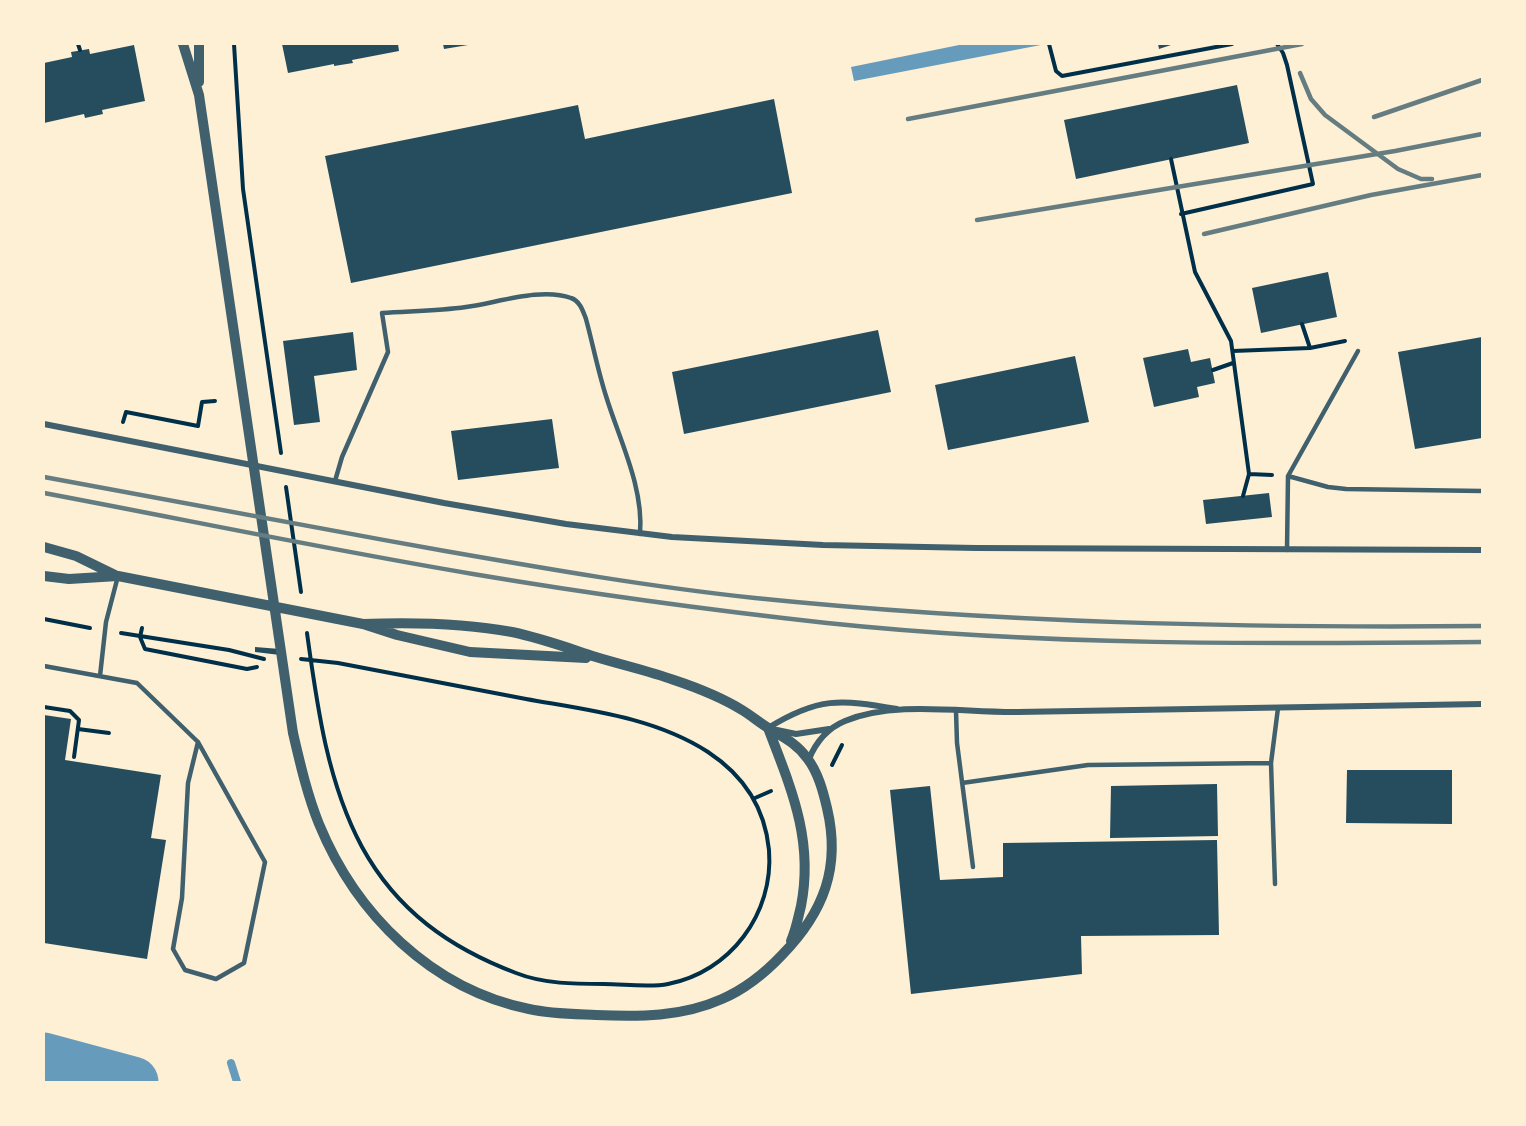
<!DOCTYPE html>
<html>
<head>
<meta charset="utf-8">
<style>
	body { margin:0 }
	#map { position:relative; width:1526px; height:1126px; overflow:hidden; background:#fdf0d5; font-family:"Sofia Sans Condensed",sans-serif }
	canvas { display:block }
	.frame { position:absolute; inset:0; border:45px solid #fdf0d5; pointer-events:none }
</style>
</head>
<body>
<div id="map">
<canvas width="1526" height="1126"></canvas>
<div class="frame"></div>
</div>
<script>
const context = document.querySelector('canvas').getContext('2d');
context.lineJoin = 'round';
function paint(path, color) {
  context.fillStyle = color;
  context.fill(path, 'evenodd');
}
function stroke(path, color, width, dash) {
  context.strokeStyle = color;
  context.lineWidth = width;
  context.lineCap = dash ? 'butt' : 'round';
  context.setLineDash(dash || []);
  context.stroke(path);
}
paint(new Path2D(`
	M964,44H1046L854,81L851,67Z`), '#669bbc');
stroke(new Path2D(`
	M231,1063L237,1082`), '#669bbc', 8);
stroke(new Path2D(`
	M44,1058L133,1082`), '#669bbc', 51);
paint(new Path2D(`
	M282,44H398L399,51L352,60L353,63L334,66V64L288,73Z
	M443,44H467L468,45L444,49Z
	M1158,44H1170L1171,45L1159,49Z
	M134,45L145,101L102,110L103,114L85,118L84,114L44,123V63L72,57L71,52L89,49L90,54Z
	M1237,85L1249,143L1076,179L1064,120Z
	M774,99L792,193L351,283L325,156L578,105L585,139Z
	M1328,272L1337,317L1261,333L1252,288Z
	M878,330L891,392L684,434L672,372Z
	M353,332L357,370L314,376L320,422L294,425L283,341Z
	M1482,337V438L1415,449L1398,352Z
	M1188,349L1191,362L1210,358L1215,383L1197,387L1199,397L1154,407L1143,358Z
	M1075,356L1089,422L948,450L935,385Z
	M552,419L559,468L458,480L451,431Z
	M1269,493L1272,517L1206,524L1203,500Z
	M255,647L280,649V655L255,652Z
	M44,715L71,719L65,760L161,775L151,838L166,840L147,959L44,943Z
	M1347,770H1452V824L1346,823Z
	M1217,784L1218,836L1110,838L1111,786Z
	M930,786L940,880L1003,877V843L1217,840L1219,935L1081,936L1082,974L911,994L890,790Z`), '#264d5e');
stroke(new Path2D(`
	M78,44L80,50
	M234,44L243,189L281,453
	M1049,44L1056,71L1062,76L1232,44
	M1171,159L1195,272L1231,341L1249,474L1272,475
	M1181,214L1313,184L1287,65L1283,53L1277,44
	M1302,324L1310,348
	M1233,351L1310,348L1345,341
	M1213,370L1233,363
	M123,422L126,412L198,426L202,402L215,401
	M286,487L301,592
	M1243,496L1249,474
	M44,619L90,628
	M142,628L140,637L145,649L247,669L257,667
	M121,633L229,650L264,659
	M301,659L338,663C401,675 463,687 526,699C587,710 654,717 708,752C743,775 765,808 769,850C774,914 730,972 668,984C650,988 623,984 604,984C575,984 544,984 516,973C450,948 397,911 362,847C327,782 317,705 307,633
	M44,707L70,711L79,720L74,757
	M78,729L109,733
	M832,765L842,745
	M755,798L771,791`), '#003049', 4);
stroke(new Path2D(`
	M1288,476L1328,487L1346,489L1482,491
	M335,481L342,457L388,352L382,313C410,311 438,311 466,307C497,303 541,287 571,298C580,301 583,311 586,319C593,345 598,371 606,396C619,439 644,487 640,534
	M1287,550L1288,476L1358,351
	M44,666L137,683L198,742L265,862L244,963L216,979L185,970L173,949L182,898L188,783L198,742
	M100,676L106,622L118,576
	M956,711L957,743L973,867
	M962,783L1088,765L1271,763
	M1275,884L1271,763L1278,708`), '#3f606c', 4.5);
stroke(new Path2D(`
	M44,424L444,503L566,524L672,537L823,545L976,548L1482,550
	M768,728C818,697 840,699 897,709
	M777,730L796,734L829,729
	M809,759C816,742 828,728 845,721C896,700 964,713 1018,712C1173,709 1328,707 1482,704`), '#3f606c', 6);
stroke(new Path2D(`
	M183,44L199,95L293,733C300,763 307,794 319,824C356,914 431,989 529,1009C551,1014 573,1014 596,1015C639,1017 682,1017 722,999C745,989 765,973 782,955C824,912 841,867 827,808C823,791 818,772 807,758C797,744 785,738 770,729C761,724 752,716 742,710C721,697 698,688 674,680C649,671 622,665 596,657C568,648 541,638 512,632C463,623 413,622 363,624
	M199,82V44
	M44,547L76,556L115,575
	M44,576L69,579L118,576L363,624L397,635L470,652L586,658
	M768,728C791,788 814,840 801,906C798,918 796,930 791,941`), '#3f606c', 10);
stroke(new Path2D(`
	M1300,73L1311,99L1325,115L1398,169L1421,179H1432
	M1374,117L1482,80
	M908,119L1302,44
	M977,220L1395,151L1482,134
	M1204,234L1371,195L1482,175
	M44,477C177,502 311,527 445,551C548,569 651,587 755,598C998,623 1238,628 1482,626
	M44,493C187,520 330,550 473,574C591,594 709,610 827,623C1044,646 1264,644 1482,642`), '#657d81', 4.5);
</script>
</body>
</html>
